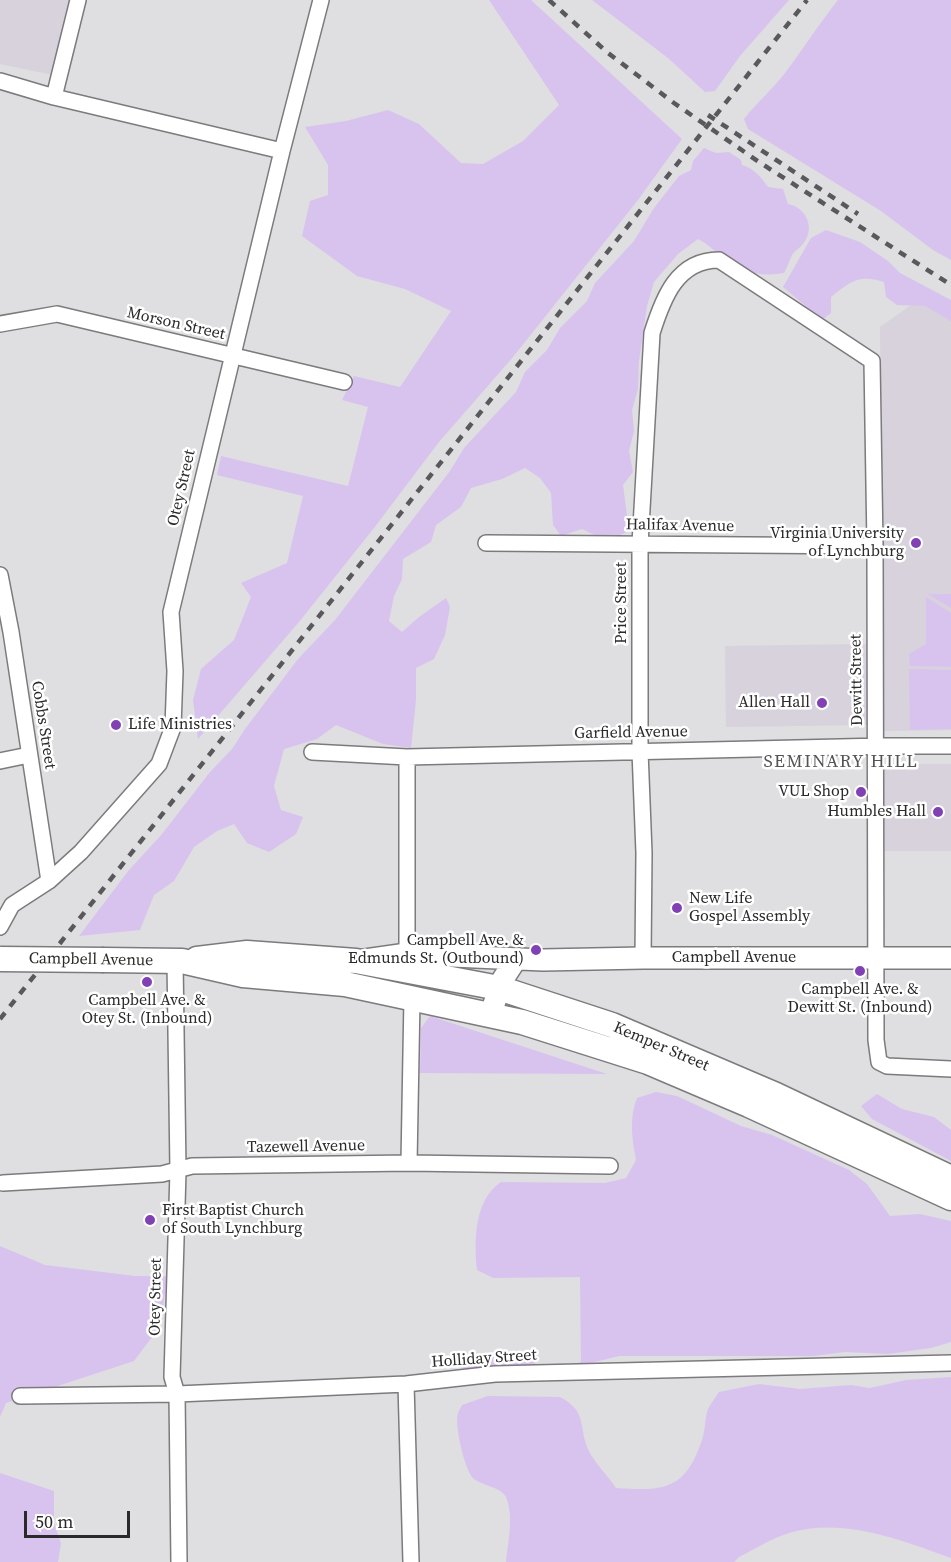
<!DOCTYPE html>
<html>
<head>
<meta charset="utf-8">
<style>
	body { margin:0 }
	#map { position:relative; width:951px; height:1562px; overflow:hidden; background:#dfdee1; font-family:"Source Serif 4",serif }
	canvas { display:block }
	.scale { position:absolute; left:24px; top:1511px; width:106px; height:27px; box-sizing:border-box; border:3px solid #2b2a2b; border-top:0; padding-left:8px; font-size:18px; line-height:21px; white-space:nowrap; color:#2b2a2b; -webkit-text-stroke:4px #fff; paint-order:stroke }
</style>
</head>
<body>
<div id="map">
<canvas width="951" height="1562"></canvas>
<div class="scale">50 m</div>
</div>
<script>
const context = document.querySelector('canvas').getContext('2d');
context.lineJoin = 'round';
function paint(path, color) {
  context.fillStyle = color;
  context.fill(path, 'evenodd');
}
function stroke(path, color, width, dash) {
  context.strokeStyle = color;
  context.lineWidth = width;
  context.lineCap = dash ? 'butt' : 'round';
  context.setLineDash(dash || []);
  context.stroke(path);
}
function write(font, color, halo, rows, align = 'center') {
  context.font = font + ' "Source Serif 4",serif';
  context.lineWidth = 5;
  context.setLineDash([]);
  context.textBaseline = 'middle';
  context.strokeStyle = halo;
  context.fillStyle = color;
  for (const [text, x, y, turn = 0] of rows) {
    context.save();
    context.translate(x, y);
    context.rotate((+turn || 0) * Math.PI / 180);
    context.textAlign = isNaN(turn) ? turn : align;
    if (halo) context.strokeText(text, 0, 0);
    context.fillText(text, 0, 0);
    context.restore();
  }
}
paint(new Path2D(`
	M0,0H71L53,75L0,64Z
	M931,291L951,304V730L884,731L880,327Z
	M867,644L868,725L726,727L725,646Z
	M884,764H951V851H884Z`), '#d7d2dc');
paint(new Path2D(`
	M489,0H531L682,139L638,200L513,357L439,442L374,528L299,622L198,739L193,700L201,669L234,640L251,597L241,583L287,563L303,496L217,475L221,456L348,486L368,407L342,400L354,376L400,387L451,311L405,289L357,276L302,236L310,201L328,195V165L305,127L346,121L388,110L419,124L461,163L483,164L523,141L559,105Z
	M592,0H789L740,56L715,91L705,92L668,58Z
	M838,0H951V260L933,250L881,211L748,129L744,119C757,102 773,89 785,73C803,49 819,24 838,0Z
	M704,148L716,153L729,152L741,160L742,165C754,168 761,177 768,187L783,189L788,204C805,207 815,226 805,241C802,247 795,250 792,255C789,261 787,268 784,273C763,277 742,273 725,260C715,252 710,245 698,239L678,254L654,282L647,306L639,361L638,389L632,410L634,431L629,451L633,472L623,485L629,531L607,541L582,529L561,536L553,525L551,493L540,478L525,468L502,479L471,488L461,507L436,525L431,542L403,559L402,579L394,596L389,621L402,632L419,617L446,598L450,607L445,635L434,659L416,668V700L411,748L383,744L336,725L317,739L284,749L274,786L281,810L303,817L296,834L269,852L247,843L234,824L217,831L194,847L174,881L154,895L140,930L79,936L129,870L162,834L210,772L232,749L245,729L298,659L335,620L450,471L464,448L516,392L525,372L547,350L560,328L587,301L595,283L634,241L654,208L679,176L691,170L693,161Z
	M826,230L860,242L888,261L900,273L951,300V321L925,306L897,305L886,297L884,282C859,274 851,281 831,297V313L822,320L783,287L811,238Z
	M928,594H951V608Z
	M926,597L951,613V667L910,666L909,654L926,644Z
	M909,669L951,670V729L910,730Z
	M430,1016L607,1074L420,1073L421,1028Z
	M656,1092L677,1096L741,1126L772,1135L849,1170L867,1184L890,1216L920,1214L951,1221V1342L931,1348L888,1354L845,1352L813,1356H619L587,1364L577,1363L581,1362L580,1277L493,1278L477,1270C474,1241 474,1200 501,1182L605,1183L626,1178L636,1160C632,1140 629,1117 637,1098Z
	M877,1094L902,1109L934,1117L951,1130V1161L872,1119L861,1106Z
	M0,1246L45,1265L135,1276H167L161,1325L134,1361L6,1403L0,1417Z
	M508,1352H522V1356H534L536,1367L465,1371L461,1367V1360L485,1359V1354L507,1353Z
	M951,1377V1558C900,1540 844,1517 789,1533C772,1538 755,1549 739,1557L734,1562H506C508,1542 514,1516 506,1497C501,1487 483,1486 474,1479C465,1472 454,1424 458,1413C459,1410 461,1408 462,1405L488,1396L560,1397C588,1412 578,1426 588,1449C593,1461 608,1476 616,1488C663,1491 685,1491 702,1440C705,1431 705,1421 707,1412C709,1405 715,1399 719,1392L759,1384L800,1389L851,1385L870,1388L906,1380Z
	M0,1473L54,1491V1523L61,1543L58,1562H0Z`), '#d8c3ef');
const minor = new Path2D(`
	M0,81L54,97L282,151
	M54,97L78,0
	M0,324L57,314L344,382
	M486,543L875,546
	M0,575L11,632L49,881
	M312,752L407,757L883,746H951
	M407,757V954
	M0,761L29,755
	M0,927L12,905L49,881L81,852L159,764L173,727L175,671L171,612L282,151L321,0
	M643,958L644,853L640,751V544L652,333C663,298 677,260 719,260L872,361L875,546L876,1040L879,1062L887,1066L951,1069
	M175,961L178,1171L172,1377L177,1394L179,1562
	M409,1163L412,998
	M3,1183L162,1174L192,1166L409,1163L610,1166
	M406,1384L411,1562
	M20,1396L177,1394L406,1384L495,1374L951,1363`);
const secondary = new Path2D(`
	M365,960L407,954L543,960L643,958H951
	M490,1015L503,979L516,959`);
const primary = new Path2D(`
	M197,959L247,953L356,961L499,988L612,1025L776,1095L951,1178
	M104,960L182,961L243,975L345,984L522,1022L648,1062L749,1105L951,1198`);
stroke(minor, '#7c7a7d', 18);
stroke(secondary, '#7c7a7d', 24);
stroke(primary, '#7c7a7d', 27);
stroke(minor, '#fff', 15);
stroke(secondary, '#fff', 21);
stroke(primary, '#fff', 24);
stroke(new Path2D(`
	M549,0L608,53L674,103L759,162L951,285
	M708,115L858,214
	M0,1019L807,0`), '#59585a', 4.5, [8, 8]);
const primaryBridge = new Path2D(`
	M0,959L104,960`);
stroke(primaryBridge, '#7c7a7d', 27, []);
stroke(primaryBridge, '#fff', 24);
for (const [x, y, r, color] of [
	[916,543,6,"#8141b5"],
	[822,703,6,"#8141b5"],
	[116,725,6,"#8141b5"],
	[861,792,6,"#8141b5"],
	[938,812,6,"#8141b5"],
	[677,908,6,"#8141b5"],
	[536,950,6,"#8141b5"],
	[860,971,6,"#8141b5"],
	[147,982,6,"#8141b5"],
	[150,1220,6,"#8141b5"]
]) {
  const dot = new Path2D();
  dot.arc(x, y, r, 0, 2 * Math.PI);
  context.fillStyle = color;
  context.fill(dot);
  stroke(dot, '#fff', 2);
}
write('16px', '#2b2a2b', '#fff', [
	["Morson Street",176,324,13],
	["Otey Street",182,488,-77],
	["Halifax Avenue",680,526,1],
	["Price Street",622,603,-90],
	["Dewitt Street",857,680,-91],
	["Cobbs Street",43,725,81],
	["Garfield Avenue",631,733,-1],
	["Campbell Avenue",734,958],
	["Campbell Avenue",91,960,1],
	["Kemper Street",661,1047,23],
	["Tazewell Avenue",306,1147,-1],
	["Otey Street",156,1297,-89],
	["Holliday Street",484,1359,-4]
]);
write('16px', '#2b2a2b', '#fff', [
	["Virginia University",904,534],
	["of Lynchburg",904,552],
	["Allen Hall",810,703],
	["Life Ministries",128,725,"left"],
	["VUL Shop",849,792],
	["Humbles Hall",926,812],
	["New Life",689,899,"left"],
	["Gospel Assembly",689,917,"left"],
	["Campbell Ave. &",524,941],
	["Edmunds St. (Outbound)",524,959],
	["Campbell Ave. &",860,990,"center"],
	["Dewitt St. (Inbound)",860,1008,"center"],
	["Campbell Ave. &",147,1001,"center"],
	["Otey St. (Inbound)",147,1019,"center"],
	["First Baptist Church",162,1211,"left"],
	["of South Lynchburg",162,1229,"left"]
], 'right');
context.letterSpacing = '1.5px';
write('18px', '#545355', '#fff', [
	["SEMINARY HILL",841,762]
]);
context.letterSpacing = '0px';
</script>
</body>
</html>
